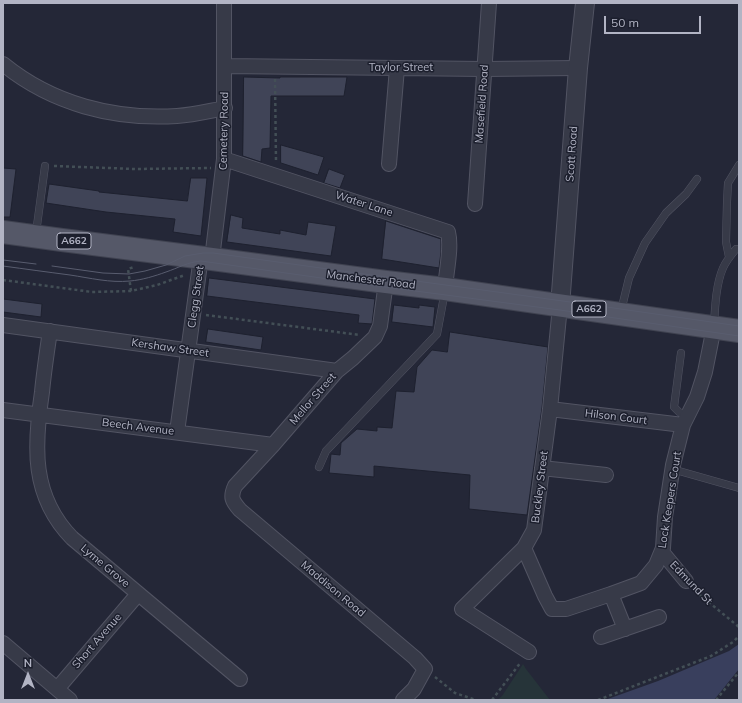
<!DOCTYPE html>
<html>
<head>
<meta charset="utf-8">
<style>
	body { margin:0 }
	#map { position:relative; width:742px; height:703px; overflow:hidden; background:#242737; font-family:Mulish,sans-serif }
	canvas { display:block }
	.frame { position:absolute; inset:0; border:4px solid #b2b4c4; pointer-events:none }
	.north { position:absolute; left:8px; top:655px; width:40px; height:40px; -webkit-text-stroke:3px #1c1f2d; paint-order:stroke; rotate:0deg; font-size:11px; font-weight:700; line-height:16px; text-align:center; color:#b2b4c4 }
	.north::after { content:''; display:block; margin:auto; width:14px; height:18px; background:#b2b4c4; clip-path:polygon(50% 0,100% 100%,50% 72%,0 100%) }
	.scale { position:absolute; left:604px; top:16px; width:97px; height:18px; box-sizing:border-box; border:2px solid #b2b4c4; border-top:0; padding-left:5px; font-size:12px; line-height:14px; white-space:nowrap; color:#b2b4c4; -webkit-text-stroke:3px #1c1f2d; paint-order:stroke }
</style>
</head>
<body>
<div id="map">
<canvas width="742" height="703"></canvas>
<div class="frame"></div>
<div class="north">N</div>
<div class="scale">50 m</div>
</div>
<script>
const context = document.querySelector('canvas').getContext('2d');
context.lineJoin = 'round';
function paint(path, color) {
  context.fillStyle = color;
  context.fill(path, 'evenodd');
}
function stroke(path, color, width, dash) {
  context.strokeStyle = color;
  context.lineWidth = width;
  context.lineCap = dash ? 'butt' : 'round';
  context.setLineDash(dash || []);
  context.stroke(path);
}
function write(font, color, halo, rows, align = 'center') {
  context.font = font + ' Mulish,sans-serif';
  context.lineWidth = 3;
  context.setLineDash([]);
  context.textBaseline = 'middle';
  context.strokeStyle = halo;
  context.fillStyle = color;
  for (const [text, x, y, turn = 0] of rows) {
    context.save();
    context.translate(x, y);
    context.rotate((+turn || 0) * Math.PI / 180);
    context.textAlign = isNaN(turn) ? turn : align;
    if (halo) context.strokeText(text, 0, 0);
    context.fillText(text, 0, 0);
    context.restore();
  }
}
paint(new Path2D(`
	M523,664L526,669L550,700H497L502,696Z`), '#263439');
paint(new Path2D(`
	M739,644V669L714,700H605L658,681L729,651Z`), '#393f5d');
const building = new Path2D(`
	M244,77L280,78V77H347L344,96H271L270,148L262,149L261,162L243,156Z
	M281,145L324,157L318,175L281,163Z
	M3,168L16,169L10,217H3Z
	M329,169L345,175L340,188L324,183Z
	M191,178H207L201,236L173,232L175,219L106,212L46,203L49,184L99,191V192L187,201Z
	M231,215L243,218L242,228L280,234V230L306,235L308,222L336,226L331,256L227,242Z
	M386,221L441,239V252L439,268L382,259Z
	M209,278L375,299L372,324L358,323L359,315L207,296Z
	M3,299L42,304L41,317L3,312Z
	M394,305L419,308V305L435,307L433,327L392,322Z
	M208,329L263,337L261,350L206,342Z
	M450,332L548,347L542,408L527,515L469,509L470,475L374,466V477L329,473L331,454L340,455L341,443L357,429L377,431V427L392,428L396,391L414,392L417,367L432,350L447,352Z`);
paint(building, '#404457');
stroke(building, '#1e212f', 1);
const service = new Path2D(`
	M36,233L45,166
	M729,257L726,242L727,202L728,183L739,165
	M621,311L629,278L645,243L666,213L686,194L697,179
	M714,325C715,307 716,284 723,268C726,261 731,255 736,249H739
	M681,353L674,407L679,412L687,416
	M319,467L326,451L437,334L445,291
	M672,469L739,488`);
const minor = new Path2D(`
	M3,64C52,104 114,120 177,116C193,115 209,111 225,108
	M225,66L484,69L578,68
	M224,159L448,232C452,248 446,272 445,289
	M389,164L397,68
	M475,204L489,3
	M212,259L224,159V3
	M386,282L380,326L375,337L353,358L337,371L273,445L235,486C230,497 232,501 240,510L415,658L425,669L414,689L403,700
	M3,325L337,371
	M50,331C47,351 44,371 42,392C34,446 31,496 72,538L240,679
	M550,409L683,425
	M3,410L273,445
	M177,432L201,257
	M542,468L606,475
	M524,548L545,596L552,609H566L611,594L641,583L656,565L663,548L665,517L673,465L683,425L697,397L705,372L714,327
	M662,552L686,581
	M611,594L625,629
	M601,637L659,617
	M3,643L70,700
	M529,652L462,609L524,548L534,530L550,409L560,306
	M57,689L138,594`);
const tertiary = new Path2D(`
	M560,306L578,68L585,3`);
const primary = new Path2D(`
	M3,232L62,240L212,259L386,282L445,289L739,331`);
stroke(service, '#525463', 8);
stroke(minor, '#525463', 16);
stroke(tertiary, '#525463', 20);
stroke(primary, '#404351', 24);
stroke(new Path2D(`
	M275,79L276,162
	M54,166L135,169L211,168
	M3,280L92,292L131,291L157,285L185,275
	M131,291L128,269L134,267
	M206,315L360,335
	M695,590L700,595L739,627
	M435,677L455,693L476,700
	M492,700L521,662
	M598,700L711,656L733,642L739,636
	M716,700L739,672`), '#434f56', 2.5, [3, 3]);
stroke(service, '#373a48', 7);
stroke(minor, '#373a48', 14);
stroke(tertiary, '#373a48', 18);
stroke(primary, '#555868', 22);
stroke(new Path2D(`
	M3,260L36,264
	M3,266C25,269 47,272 70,275C90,278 110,283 130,281C142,280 155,276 166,272C178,268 188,262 201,261L385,287L560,310L739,336
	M52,266L103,273L129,274L145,271L166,265L185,256L203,253H213C388,278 564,300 739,326`), '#595d6f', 1);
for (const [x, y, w] of [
	[74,241,34],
	[589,309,34]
]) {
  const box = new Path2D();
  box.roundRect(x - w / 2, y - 8, w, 16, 3);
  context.fillStyle = '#1c1f2d';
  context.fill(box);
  stroke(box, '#b2b4c4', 1);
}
write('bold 10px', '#b2b4c4', null, [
	["A662",74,241],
	["A662",589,309]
]);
write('11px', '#b2b4c4', '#1c1f2d', [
	["Taylor Street",401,68],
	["Masefield Road",482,104,-86],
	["Cemetery Road",224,131,-89],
	["Scott Road",572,154,-86],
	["Water Lane",364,204,18],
	["Manchester Road",371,280,7],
	["Clegg Street",196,297,-82],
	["Kershaw Street",170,348,8],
	["Mellor Street",313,399,-49],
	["Hilson Court",616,417,7],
	["Beech Avenue",138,427,7],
	["Buckley Street",540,487,-83],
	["Lock Keepers Court",670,500,-81],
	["Lyme Grove",105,566,40],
	["Edmund St",691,583,46],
	["Maddison Road",333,589,40],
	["Short Avenue",97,641,-49]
]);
</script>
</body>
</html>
